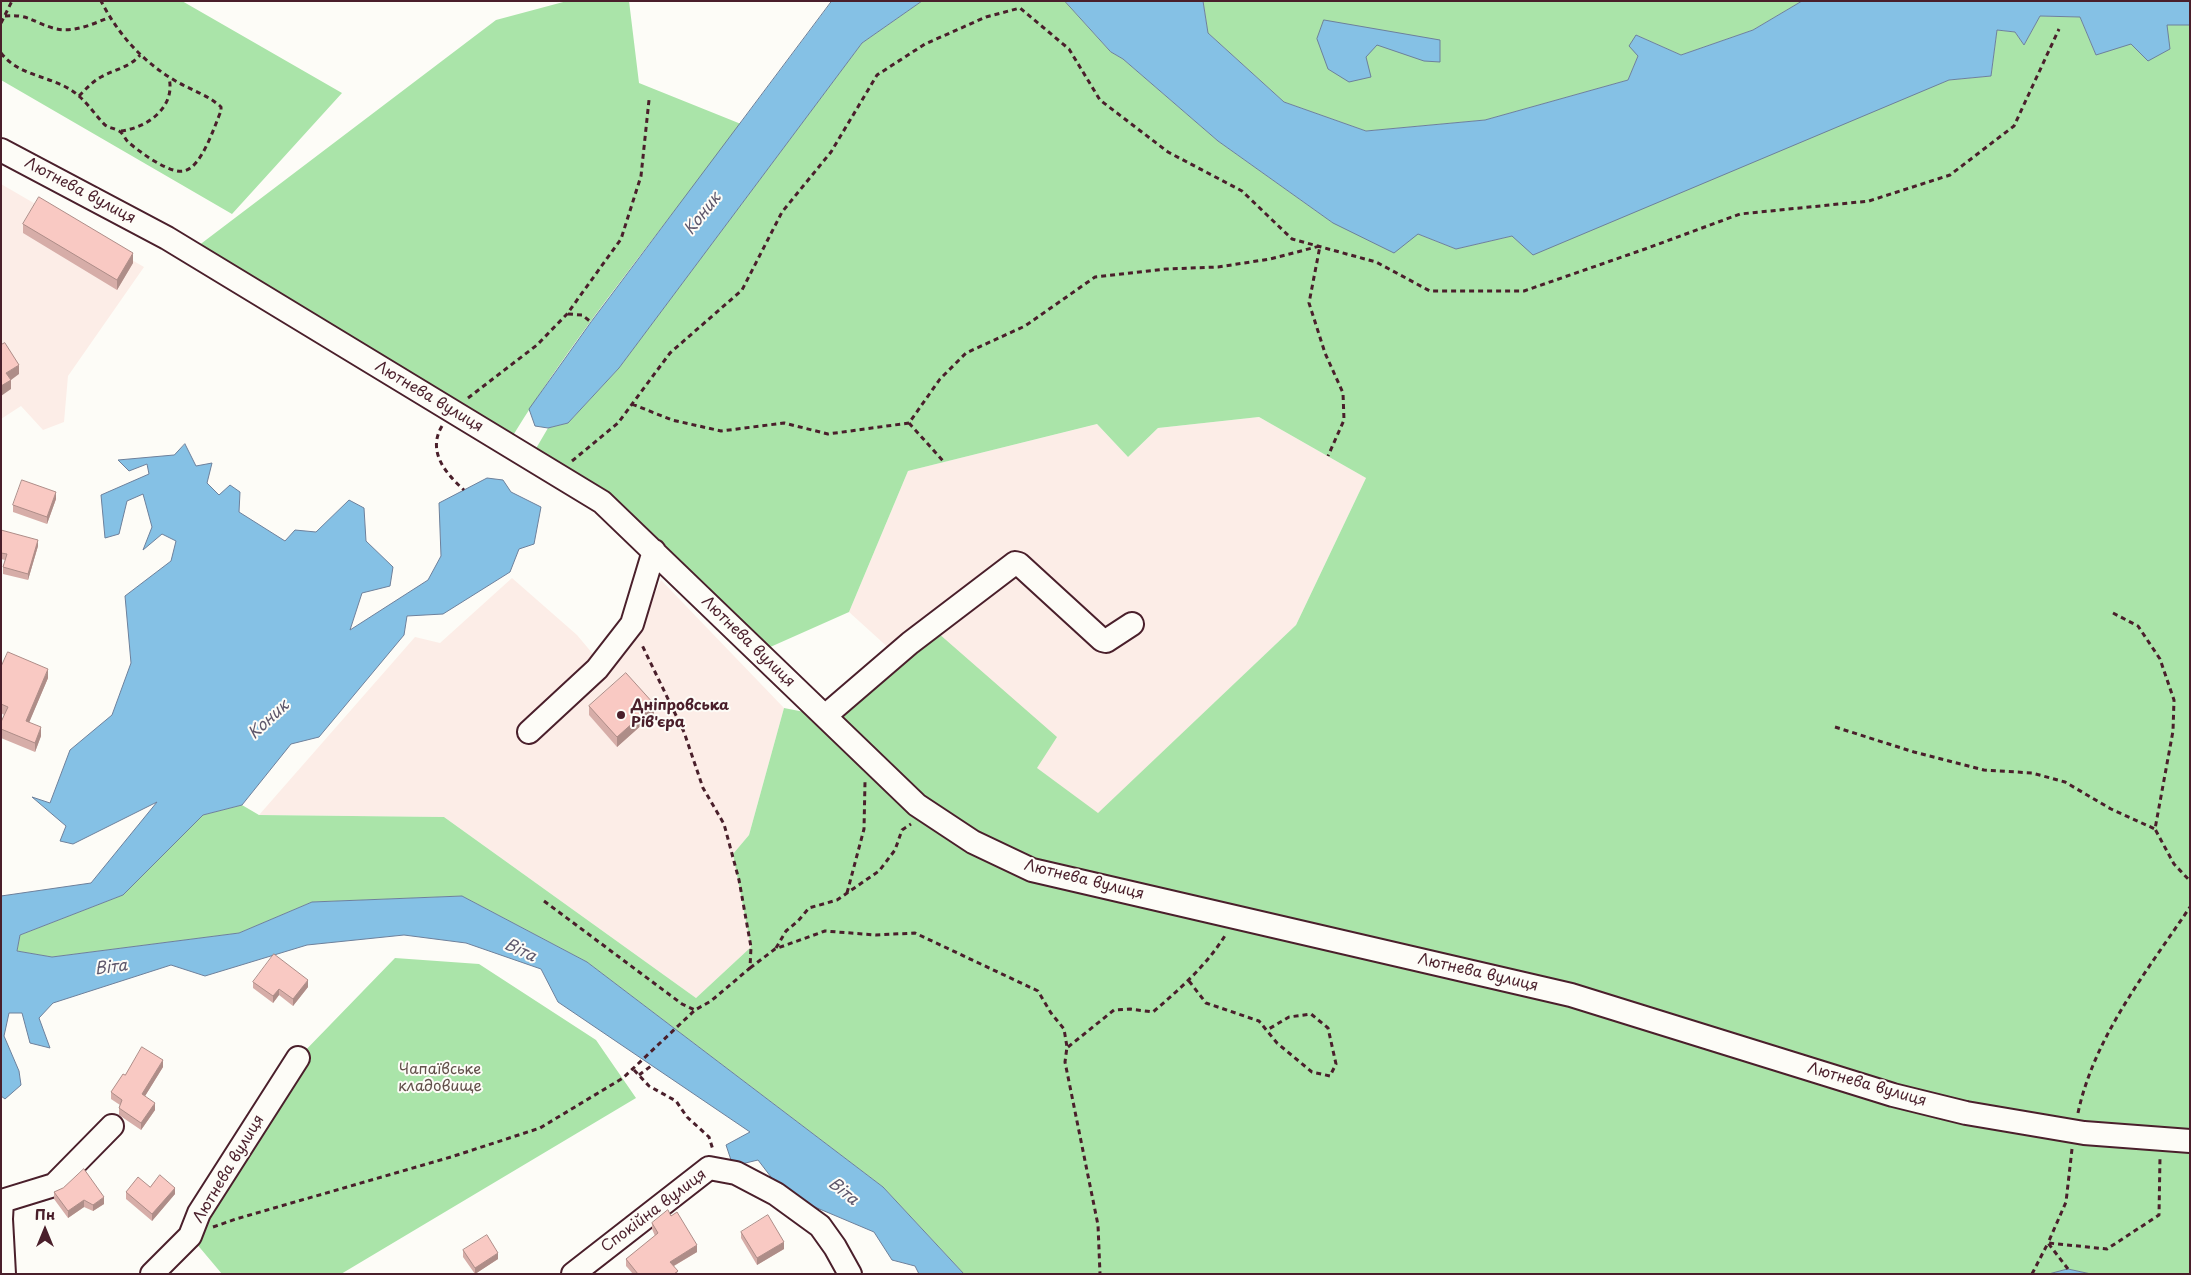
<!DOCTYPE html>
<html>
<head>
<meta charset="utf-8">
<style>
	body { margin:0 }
	#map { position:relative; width:2191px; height:1275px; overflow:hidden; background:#fdfcf7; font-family:"Playpen Sans",sans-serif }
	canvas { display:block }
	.frame { position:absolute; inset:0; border:2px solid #4a1f2b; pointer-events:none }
	.north { position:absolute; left:20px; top:1205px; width:50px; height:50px; -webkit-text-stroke:4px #fdfcf7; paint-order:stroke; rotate:0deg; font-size:14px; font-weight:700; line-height:20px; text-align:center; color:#4a1f2b }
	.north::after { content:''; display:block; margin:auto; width:18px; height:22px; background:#4a1f2b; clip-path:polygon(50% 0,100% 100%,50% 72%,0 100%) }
</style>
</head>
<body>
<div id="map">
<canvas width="2191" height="1275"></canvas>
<div class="frame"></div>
<div class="north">Пн</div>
</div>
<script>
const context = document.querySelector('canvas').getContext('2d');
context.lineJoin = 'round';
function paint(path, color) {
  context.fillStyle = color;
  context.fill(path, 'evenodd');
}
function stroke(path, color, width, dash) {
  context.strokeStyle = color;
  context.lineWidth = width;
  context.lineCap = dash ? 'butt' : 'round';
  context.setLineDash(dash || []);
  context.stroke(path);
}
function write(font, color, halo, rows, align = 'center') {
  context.font = font + ' "Playpen Sans",sans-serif';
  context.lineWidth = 4;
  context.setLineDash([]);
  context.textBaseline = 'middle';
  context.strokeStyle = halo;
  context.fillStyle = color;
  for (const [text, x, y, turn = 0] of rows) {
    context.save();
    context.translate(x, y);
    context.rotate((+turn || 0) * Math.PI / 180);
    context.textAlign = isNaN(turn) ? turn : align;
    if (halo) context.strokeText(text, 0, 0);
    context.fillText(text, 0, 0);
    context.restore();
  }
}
paint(new Path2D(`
	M1,184L144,267L68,376L64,422L43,430L21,406L1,419Z
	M1259,417L1366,478L1296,625L1098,814L1036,768L1056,737L903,661L849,612L908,471L1097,424L1128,457L1158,428Z
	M512,578L577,635L608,672L631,645L661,580L784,708L749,835L733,854L751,947L696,998L444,817L259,815L415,637L440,643Z`), '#fcede7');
paint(new Path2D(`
	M1,1H182L342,93L232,214L1,80Z
	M567,1H629L639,83L741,124C664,227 580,327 512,437L198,246L496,20Z
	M922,1H1065L1111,52L1123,59L1218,141L1333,223L1418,234L1456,249L1512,236L1949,80L1991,76L1997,30L2015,32L2024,45L2040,16L2080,17L2096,55L2167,25H2190V1274H2091L2068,1269L2049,1274H964L883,1187L587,962L462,896L312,902L239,933L52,957L17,951L20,935L123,895L203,815L242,805L259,815L444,817L696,998L751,947L733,854L749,835L784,708L825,716L938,633L1057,737L1037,768L1098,813L1296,625L1366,478L1259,417L1158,428L1128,457L1097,424L908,471L849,612L759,652L602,502L531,457L548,428L568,423L619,368L862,43Z
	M1203,1H1802L1753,30L1681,55L1636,35L1638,56L1628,80L1485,120L1366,131L1284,102L1208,33Z
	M395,958L479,964L596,1040L636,1098L341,1274H222L190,1236L298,1058Z`), '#aae4a9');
const water = new Path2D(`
	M832,1H922L862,43L619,368L568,423L548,428L535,426L529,409L591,322Z
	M1065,1H1203L1208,33L1284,102L1366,131L1485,120L1628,80L1638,56L1629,46L1636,35L1681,55L1753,30L1802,1H2190V25H2167L2170,49L2148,61L2131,44L2096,55L2080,17L2040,16L2024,45L2015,32L1997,30L1991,76L1949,80L1533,255L1512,236L1456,249L1418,234L1394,253L1333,223L1218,141L1123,59L1111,52Z
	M1324,20L1440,40V62L1424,61L1377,45L1366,57L1371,77L1349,82L1328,69L1317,39Z
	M185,444L196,466L212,463L207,483L219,495L230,485L240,492L239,512L285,541L295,530L316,532L349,500L364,508L366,541L393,567L390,586L362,593L350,630L428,580L441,556L439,503L487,478L503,480L511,492L541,507L534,544L519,549L510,572L443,614L407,616L404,635L319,737L291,744L242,805L203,815L123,895L20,935L17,951L52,957L239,933L312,902L462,896L587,962L883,1187L964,1274H919L915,1266L892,1260L874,1232L784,1194L758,1160L733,1166L726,1145L750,1132L558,1002L541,969L466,943L404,935L307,945L205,976L171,965L53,1003L39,1018L50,1048L30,1043L22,1013H9L4,1036L19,1071L21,1085L5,1099L1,1096V896L91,883L157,802L73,844L60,841L66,826L32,797L50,803L70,750L112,715L131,663L125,596L171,561L176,541L162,534L143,550L152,527L143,494L127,501L119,534L105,538L101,495L149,474L147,464L129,471L118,460L174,455Z
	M2068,1269L2091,1274H2049Z`);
paint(water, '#85c1e5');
stroke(water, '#6d809b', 1);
const minor = new Path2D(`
	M1,150L167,238L602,502L917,805L973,842L1032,870L1571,995L1893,1095L1966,1113L2084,1133L2190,1141
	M825,716L910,643L1015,563L1019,564L1102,640L1106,641L1132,624
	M529,732L597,669L632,624L654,551
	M1,1219L2,1201L54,1185L112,1126
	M1,1219L4,1274
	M152,1274L190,1236L199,1213L298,1058
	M573,1274L709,1168L736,1173L776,1194L820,1226L835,1247L850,1274`);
stroke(minor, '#4a1f2b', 26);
stroke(new Path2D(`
	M5,16C29,14 32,22 53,28C72,34 93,24 110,17
	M1,23L12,1
	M1,53C21,79 57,75 80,97C89,105 96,116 105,125C109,128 114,128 119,131C123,133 125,139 128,142C140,152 169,174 184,171C202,167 214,127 221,111V107C207,94 190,90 174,80C142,61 118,34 101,1
	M79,96C86,89 92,82 101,77C115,69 129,68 140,55
	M121,131C147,128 176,107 169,78
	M568,314L582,315L591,322
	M468,398L537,345L567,314L621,239L641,176L649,100
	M632,404L672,420L721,431L784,423L828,434L909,423L940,379L966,353L1025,326L1095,277L1166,269L1218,267L1270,259L1320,246L1309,303L1325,353L1343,393L1344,420L1328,456
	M909,423L944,462
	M442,426C427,451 445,473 464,490
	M572,461L618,423L670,353L742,290L782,212L831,152L877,75L925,44L986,17L1020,8L1069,49L1100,100L1168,152L1242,191L1292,239L1376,262L1430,291H1524L1645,249L1740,214L1869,201L1950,175L2014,126L2059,29
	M2113,613L2138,626L2160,659L2174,700L2173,731L2155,829L2174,864L2190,881
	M1835,727L1914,752L1984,770L2032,773L2065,782L2111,809L2155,829
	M847,893L864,829L865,782
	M544,901L682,1004L695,1010
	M776,948L786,931L798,921L809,908L837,900L879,871L895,850L902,830L911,824
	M750,968L775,949L825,931L876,935L915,933L1038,991L1051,1013L1064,1029L1067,1047L1065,1062L1098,1225L1100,1274
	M1189,981L1206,1003L1259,1021L1277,1043L1312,1072L1330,1076L1336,1064L1328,1028L1311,1014L1289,1017L1267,1030
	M1068,1047L1114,1010L1130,1009L1153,1012C1181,988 1207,965 1226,934
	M634,1070L649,1086L676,1101L687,1117L709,1137L713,1150
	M639,1075L651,1066
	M2078,1113C2094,1037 2147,971 2190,907
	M213,1227L236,1219L451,1157L540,1128L623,1078L695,1010L711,1001L750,968L751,947L739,880L724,824L703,788L684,732L641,643
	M2068,1269L2048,1243L2066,1202L2072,1149
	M2032,1274L2048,1243L2107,1249L2159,1215L2160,1157`), '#4a1f2b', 3, [5, 4]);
stroke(minor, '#fdfcf7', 22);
paint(new Path2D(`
	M23,224L133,263L117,290L23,233Z
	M56,499L47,524L13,512V505Z
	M1,530L38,546L28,580L3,574V567L5,560L1,559Z
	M1,667L48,678L29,722L41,736L35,752L1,738V722L4,715L1,713Z
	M589,706L654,714L617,747L589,715Z
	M253,982L308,987L293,1006L279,995L273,1003L253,988Z
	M163,1067L145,1096L155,1110L141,1130L119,1115V1108L120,1105L111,1099V1092L125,1075Z
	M150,1187L175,1194L152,1221L126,1199V1192Z
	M54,1192L104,1204L93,1211L84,1207L68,1218L54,1199Z
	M671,1216L697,1252L674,1266L678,1274H633L626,1266V1259L655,1236L652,1229V1223Z
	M741,1232L784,1249L757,1265L741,1238Z
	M463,1250L498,1259L475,1274L463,1257Z`), '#d6ada8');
paint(new Path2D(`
	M133,253V263L117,290V280Z
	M19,365V374L11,380V389L1,396V386L6,373Z
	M56,492V499L47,524V517Z
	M38,540V546L28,580V574Z
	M48,669V678L26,730V721Z
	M654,704V714L617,747V737Z
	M41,727V736L35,752V743Z
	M308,980V987L293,1006V999Z
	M279,989V995L273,1003V996Z
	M163,1060V1067L142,1101V1094Z
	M155,1103V1110L141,1130V1123Z
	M175,1188V1194L152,1221V1214Z
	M104,1197V1204L93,1211V1205Z
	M84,1200V1207L68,1218V1211Z
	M784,1242V1249L757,1265V1258Z
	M697,1245V1252L670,1268V1262Z
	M498,1253V1259L475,1274V1268Z`), '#ae8d88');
const building = new Path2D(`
	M39,197L133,253L117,280L23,224Z
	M5,343L19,365L6,373L11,380L1,386V345Z
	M22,480L56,492L47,517L13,505Z
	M1,530L38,540L28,574L3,567L7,554L1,553Z
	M8,652L48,669L26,721L41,727L35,743L1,729V722L8,707L1,704V667Z
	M626,673L654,704L617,737L589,706Z
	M274,954L308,980L293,999L279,989L273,996L253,982Z
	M142,1047L163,1060L142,1094L155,1103L141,1123L119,1108L122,1100L111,1092L123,1074L125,1075Z
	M84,1169L104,1197L93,1205L84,1200L68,1211L54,1192L63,1188Z
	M160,1175L175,1188L152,1214L126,1192L138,1177L150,1187Z
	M668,1210L671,1216L677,1212L697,1245L670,1262L678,1271L674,1274H638L626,1259L658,1233L652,1223Z
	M768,1215L784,1242L757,1258L741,1232Z
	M487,1235L498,1253L475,1268L463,1250Z`);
paint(building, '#f9c9c3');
stroke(building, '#ae8d88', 1);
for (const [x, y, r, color] of [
	[621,715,5,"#4a1f2b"]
]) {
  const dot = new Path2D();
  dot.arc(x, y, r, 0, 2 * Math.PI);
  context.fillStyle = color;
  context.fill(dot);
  stroke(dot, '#fdfcf7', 2);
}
write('15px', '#4a1f2b', '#fdfcf7', [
	["Лютнева вулиця",80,191,28],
	["Лютнева вулиця",429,397,31],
	["Лютнева вулиця",748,642,44],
	["Лютнева вулиця",1084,880,14],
	["Лютнева вулиця",1478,973,13],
	["Лютнева вулиця",1867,1085,16],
	["Лютнева вулиця",229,1169,-59],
	["Спокійна вулиця",654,1211,-37]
]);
write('bold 15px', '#4a1f2b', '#fdfcf7', [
	["Дніпровська",631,706],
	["Рів'єра",631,723]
], 'left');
write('15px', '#62504a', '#fdfcf7', [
	["Чапаївське",440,1070],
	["кладовище",440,1087]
]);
write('italic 16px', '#5f586c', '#fdfcf7', [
	["Коник",703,214,-52],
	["Коник",269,720,-43],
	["Віта",520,951,25],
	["Віта",111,968,-7],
	["Віта",843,1192,39]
]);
</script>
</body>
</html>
